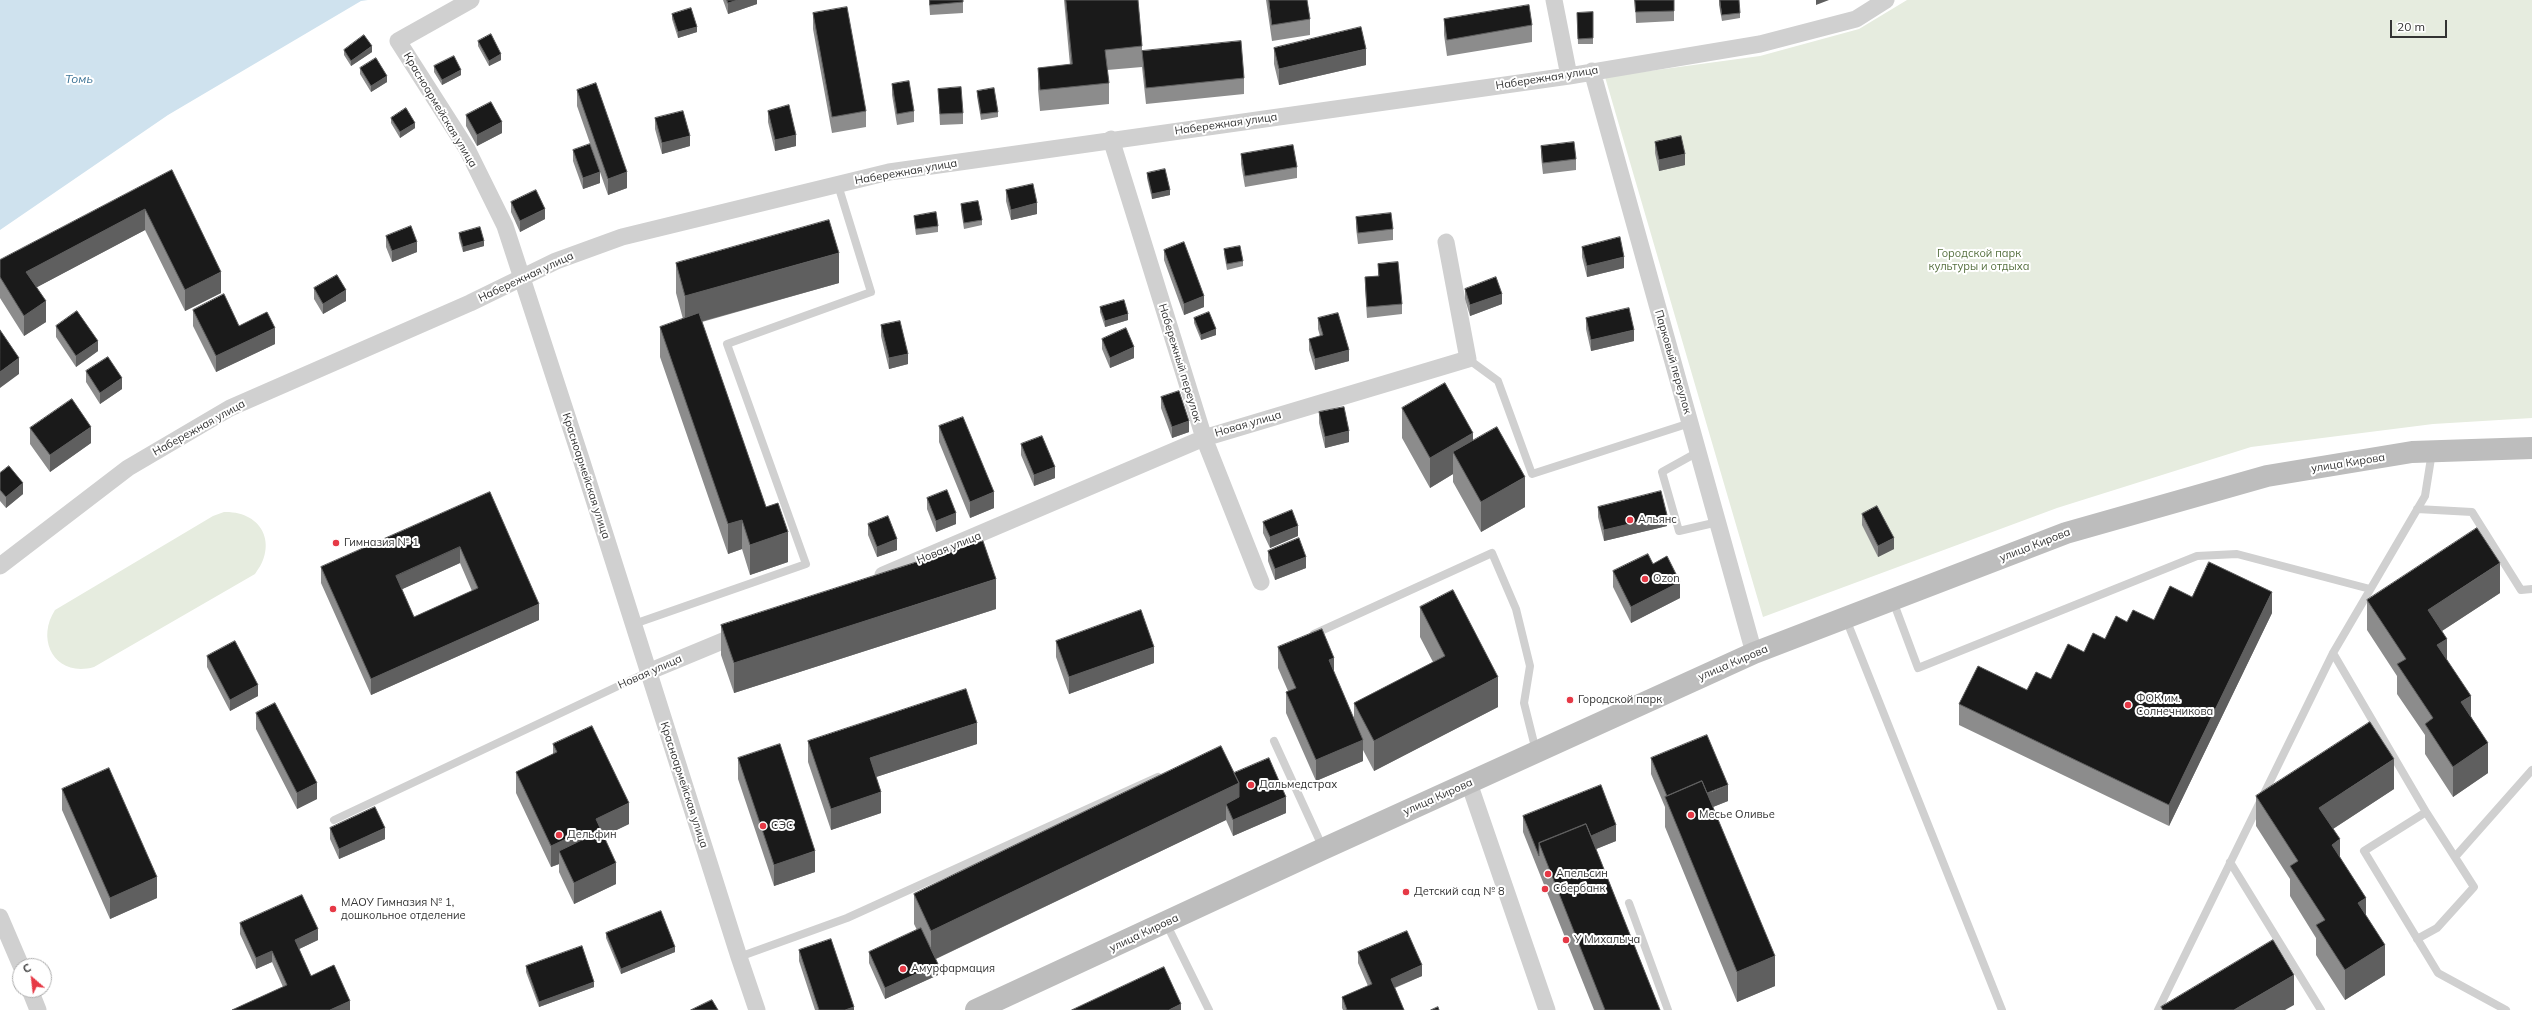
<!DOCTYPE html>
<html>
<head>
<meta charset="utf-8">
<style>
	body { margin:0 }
	#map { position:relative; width:2532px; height:1010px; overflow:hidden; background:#fff; font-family:Mulish,sans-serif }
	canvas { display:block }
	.north { position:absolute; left:12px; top:958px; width:40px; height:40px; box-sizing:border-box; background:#fff; border:1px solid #adadad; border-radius:50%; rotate:332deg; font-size:11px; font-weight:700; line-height:16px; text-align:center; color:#333 }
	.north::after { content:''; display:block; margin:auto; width:14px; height:18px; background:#e63946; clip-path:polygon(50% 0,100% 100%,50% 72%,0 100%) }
	.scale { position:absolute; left:2390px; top:20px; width:57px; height:18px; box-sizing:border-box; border:2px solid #333; border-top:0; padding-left:5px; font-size:12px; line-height:14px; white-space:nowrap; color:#333; -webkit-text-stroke:3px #fff; paint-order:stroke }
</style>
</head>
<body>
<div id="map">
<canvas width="2532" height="1010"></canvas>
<div class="north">С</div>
<div class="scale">20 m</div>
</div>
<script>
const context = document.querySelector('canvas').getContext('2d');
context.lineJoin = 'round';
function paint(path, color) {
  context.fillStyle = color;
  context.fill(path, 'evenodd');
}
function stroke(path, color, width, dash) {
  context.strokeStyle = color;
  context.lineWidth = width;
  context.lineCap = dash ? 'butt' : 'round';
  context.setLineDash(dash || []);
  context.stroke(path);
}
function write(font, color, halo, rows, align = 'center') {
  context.font = font + ' Mulish,sans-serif';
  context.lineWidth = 4;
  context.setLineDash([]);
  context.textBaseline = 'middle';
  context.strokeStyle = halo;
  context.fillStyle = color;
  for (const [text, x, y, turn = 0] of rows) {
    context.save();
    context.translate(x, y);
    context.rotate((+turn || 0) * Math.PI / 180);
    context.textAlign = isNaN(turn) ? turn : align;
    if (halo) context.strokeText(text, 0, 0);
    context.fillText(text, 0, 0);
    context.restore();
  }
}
paint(new Path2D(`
	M1907,0H2532V418L2433,424L2251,447L2057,508L1763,617L1605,77L1760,56L1859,29Z
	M224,512C263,511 278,545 255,574L94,667C56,678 35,641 55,610L213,516Z`), '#e6ecdf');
paint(new Path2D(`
	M0,0H368L361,1L168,115L0,230Z`), '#cfe2ee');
stroke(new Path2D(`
	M1468,359L1498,381L1532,474L1690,423
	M1698,452L1662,472L1679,531L1718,522
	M2417,509L2472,512L2521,590L2532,589
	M1893,601L1918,668L2197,556L2237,554L2370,589
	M1846,619L2002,1010
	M634,624L806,564L727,344L871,292L838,185
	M1314,634L1492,553L1516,609L1530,666L1524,703L1536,751
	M2333,653L2426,812L2364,851L2438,973L2506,1010
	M1274,741L1323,848
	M334,820L648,672
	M2455,857L2532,770
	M2230,862L2321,1010
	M1629,903L1668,1010
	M1166,923L1209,1010
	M2417,939L2437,928L2474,887L2426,812
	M739,957L847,918L1158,777
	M2158,1010L2333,653L2425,496L2432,452`), '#d0d0d0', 8);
stroke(new Path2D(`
	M471,0L398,41L467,149L505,226L582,462L739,957L757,1010
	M1554,0L1569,76
	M1592,71L1754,653
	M1111,139L1204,438L1261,582
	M0,566L128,468L230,408L470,303L556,261L622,237L889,172L1569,76L1760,44L1856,19L1886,0
	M883,575L1204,438L1468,359L1446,242
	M648,672L742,633
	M1469,783L1547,1010
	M0,917L21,966
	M30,990L38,1010`), '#d0d0d0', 17);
stroke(new Path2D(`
	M976,1010L1323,849L1754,653L2066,533L2267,476L2412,452L2532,448`), '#bdbdbd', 22);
paint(new Path2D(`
	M723,0H757V4L728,14Z
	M929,0H963V13L930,15Z
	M1064,0H1138L1142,46V67L1107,70L1109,83V104L1040,111L1038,89V68L1070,65Z
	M1266,0H1307L1310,19V35L1272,41Z
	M1635,0H1674V21L1636,23Z
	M1719,0L1740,13V18L1722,21L1719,5Z
	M1593,12V44H1578L1577,13Z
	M813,13L866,111V127L832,133L813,29Z
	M672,14L697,32L678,38L672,19Z
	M1444,19L1532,25V42L1447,56L1444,35Z
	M478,41L501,60L489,66L478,46Z
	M1274,48L1366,65L1279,85L1274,64Z
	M344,50L372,52L351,66L344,55Z
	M1142,51L1244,78V94L1146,104L1142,67Z
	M434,66L461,75L442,85L434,72Z
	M360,68L387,82L371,92L360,74Z
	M892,84L914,111V122L897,125L892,95Z
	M938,89L963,113V124L940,125Z
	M577,90L627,188L608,195L577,106Z
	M977,91L998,112V117L981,120L977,96Z
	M768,111L796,146L775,151L768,122Z
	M466,115L502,133L477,146L466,126Z
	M391,118L415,128L400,138L391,123Z
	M655,118L690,146L662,154L655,129Z
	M1655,142L1685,165L1659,171L1655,153Z
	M1541,146L1576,159V170L1543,174L1541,157Z
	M573,150L600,183L583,189L573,161Z
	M1241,154L1297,167V178L1245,187L1241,164Z
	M172,170L221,293L185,311L145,230L37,287L46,322L24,336L0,298V260Z
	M1147,173L1170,195L1152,199L1147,178Z
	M1006,190L1037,214L1011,220L1006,201Z
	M511,202L545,219L520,232L511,212Z
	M961,204L982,220V225L964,229L961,210Z
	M914,216L938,226V232L916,235L914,221Z
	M1356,217L1393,229V240L1358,244L1356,228Z
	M459,233L484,246L463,252L459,238Z
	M386,236L417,252L392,262L386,247Z
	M1582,247L1624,268L1587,277L1582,257Z
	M1224,249L1243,261V266L1227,270L1224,254Z
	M1164,250L1204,307L1184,315L1164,260Z
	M676,263L839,283L702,322L766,507L788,562L750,575L742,549L728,554L660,357V327L683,319L676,293Z
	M1378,264L1402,304V314L1367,318L1365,288V277L1378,276Z
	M314,288L346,301L323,314L314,299Z
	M1465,289L1502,304L1470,316L1465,299Z
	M1100,307L1128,320L1105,327L1100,312Z
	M193,310L239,326L275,344L216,372L193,326Z
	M1194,318L1216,335L1201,340L1194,323Z
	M1318,318L1349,361L1315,370L1309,350V339L1320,336L1318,329Z
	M1586,318L1634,341L1591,351L1586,329Z
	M881,325L908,364L889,369L881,336Z
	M56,326L98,351L76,367L56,337Z
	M1102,339L1134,358L1110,368L1102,349Z
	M86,371L122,389L100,404L86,382Z
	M1161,397L1189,432L1172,438L1161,408Z
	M1402,408L1473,440L1525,507L1481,532L1453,482V474L1430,488L1402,438Z
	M1319,412L1349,442L1325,448L1319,423Z
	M939,426L994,508L970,518L939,442Z
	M30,428L91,443L50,472L30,444Z
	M1021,444L1055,478L1034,486L1021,455Z
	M0,473L23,494L6,508L0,501Z
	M490,492L539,620L371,695L321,583V567ZM460,563L472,591L414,617L402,589Z
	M927,498L956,524L936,532L927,509Z
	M1598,507L1667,526L1604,541L1598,517Z
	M1862,514L1894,549L1878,557L1862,525Z
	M1263,522L1298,536L1270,548L1263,533Z
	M868,524L897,550L877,557L868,535Z
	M1268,551L1306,568L1275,580L1268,561Z
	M1653,564L1680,598L1631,623L1613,587V571Z
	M2500,593L2442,631L2447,660L2471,716L2488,773L2453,797L2425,754V735L2397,694V676L2367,630V600Z
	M2192,597L2272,613L2169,826L1959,725V704L2027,690L2051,679L2084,652L2105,639L2127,622L2154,620Z
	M1420,607L1498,707L1374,771L1363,750V761L1316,781L1286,713V692L1288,691L1278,668V647L1354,719V703L1433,662L1420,637Z
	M996,609L734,693L721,655V625Z
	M1056,641L1154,663L1069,694L1056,657Z
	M207,656L258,696L230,711L207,667Z
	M256,713L317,799L297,809L256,729Z
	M808,741L977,744L876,777L881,813L831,830L808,762Z
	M553,744L629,824L604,836L616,884L574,904L559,872V864L551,867L516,793V772L553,754Z
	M738,758L815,872L774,886L738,779Z
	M1651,758L1728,801L1713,807L1775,986L1737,1002L1665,827V807L1651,774Z
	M1234,773L1286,813L1233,836L1226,820L936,959L938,975L885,999L869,963V952L917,930L914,924V894Z
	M62,789L157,898L110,919L62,810Z
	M2394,789L2333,829L2340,857L2366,916L2385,975L2345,1000L2316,955V938L2290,896V879L2256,826V796Z
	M1523,816L1616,841L1596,849L1660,1010H1594L1523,832Z
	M330,828L385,839L339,859L330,839Z
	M240,923L318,940L299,949L311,976L350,1010L283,987L272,962L256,969L240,934Z
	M606,933L675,952L621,974L606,938Z
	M799,950L854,1010H815L799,961Z
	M1358,952L1422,976L1395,988L1404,1010H1343L1342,1008V997L1368,986L1358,963Z
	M526,966L594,987L539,1007L526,972Z`), '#8c8c8c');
paint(new Path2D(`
	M738,0H757V4L728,14V3Z
	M1816,0H1829L1816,5Z
	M697,27V32L678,38V32Z
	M372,46V52L351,66V61Z
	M1366,49V65L1279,85V69Z
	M501,54V60L489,66V61Z
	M461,70V75L442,85V80Z
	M387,76V82L371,92V86Z
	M502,122V133L477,146V135Z
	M415,123V128L400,138V132Z
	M796,135V146L775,151V140Z
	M690,136V146L662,154V143Z
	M1685,154V165L1659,171V160Z
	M600,172V183L583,189V178Z
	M627,172V188L608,195V179Z
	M1170,190V195L1152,199V194Z
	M1037,203V214L1011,220V210Z
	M145,209V230L26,293V272Z
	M545,209V219L520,232V221Z
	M484,241V246L463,252V247Z
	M417,242V252L392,262V251Z
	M839,253V283L685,326V296Z
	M1624,257V268L1587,277V266Z
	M221,272V293L185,311V290Z
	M346,290V301L323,314V304Z
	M1502,294V304L1470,316V305Z
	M1204,296V307L1184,315V304Z
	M46,301V322L24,336V316Z
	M1128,314V320L1105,327V321Z
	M275,328V344L216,372V356Z
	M1216,329V335L1201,340V335Z
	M1634,330V341L1591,351V340Z
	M98,341V351L76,367V356Z
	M1134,347V358L1110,368V358Z
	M1349,350V361L1315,370V359Z
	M908,354V364L889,369V358Z
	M19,358V374L0,388V372Z
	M122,378V389L100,404V393Z
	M1189,421V432L1172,438V427Z
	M91,427V443L50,472V455Z
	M1349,431V442L1325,448V437Z
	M1473,433V463L1453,452V474L1430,488V458Z
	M1055,467V478L1034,486V475Z
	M1525,477V507L1481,532V502Z
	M23,483V494L6,508V497Z
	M994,492V508L970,518V502Z
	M956,513V524L936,532V521Z
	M1667,515V526L1604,541V530Z
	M742,520V549L728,554V524Z
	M1298,526V536L1270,548V537Z
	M788,532V562L750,575V545Z
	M1894,538V549L1878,557V546Z
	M897,539V550L877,557V547Z
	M460,547V563L396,592V576Z
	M1306,557V568L1275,580V569Z
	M2500,563V593L2428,640V610Z
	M996,579V609L734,693V663Z
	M1680,582V598L1631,623V607Z
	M2272,592V613L2169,826V805Z
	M539,604V620L371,695V679Z
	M2447,639V669L2437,645Z
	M1154,647V663L1069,694V677Z
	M1334,658V679L1329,660Z
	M1498,677V707L1374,771V741Z
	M258,685V696L230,711V700Z
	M2471,696V726L2461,702Z
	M977,723V744L870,779V758Z
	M1363,740V761L1316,781V760Z
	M2488,743V773L2453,797V767Z
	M2394,759V789L2319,838V808Z
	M317,783V799L297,809V793Z
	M1239,783V813L1226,804V820L931,961V931Z
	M1728,785V801L1675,822L1672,808Z
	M881,792V813L831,830V809Z
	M1286,797V813L1233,836V820Z
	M629,803V824L596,840V819Z
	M1616,825V841L1549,868L1544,855Z
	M385,828V839L339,859V849Z
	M583,831V852L559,851V864L551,867V846Z
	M2340,839V869L2332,845Z
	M815,851V872L774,886V865Z
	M616,863V884L574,904V883Z
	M157,877V898L110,919V898Z
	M2366,898V928L2358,903Z
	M318,929V940L295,951V940Z
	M2385,945V975L2345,1000V970Z
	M675,947V952L621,974V969Z
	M272,951V962L256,969V958Z
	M1775,956V986L1737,1002V972Z
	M938,964V975L885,999V988Z
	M1422,965V976L1391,989V979Z
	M2294,975V1005L2285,1010H2234Z
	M594,982V987L539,1007V1002Z
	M350,1001V1010H330Z
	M1181,1004V1010H1169Z
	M854,1007V1010H845Z`), '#5f5f5f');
const building = new Path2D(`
	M727,0H738L728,3Z
	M930,0H963V2L930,5Z
	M1066,0H1138L1142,46L1105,50L1109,83L1040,90L1038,68L1072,64Z
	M1269,0H1307L1310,19L1272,25Z
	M1635,0H1674V11L1636,12Z
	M1720,0H1739L1740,13L1722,15Z
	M1529,5L1532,25L1447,40L1444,19Z
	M847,7L866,111L832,117L813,13Z
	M691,8L697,27L678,32L672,14Z
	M1593,12V38L1578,39L1577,13Z
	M1361,27L1366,49L1279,69L1274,48Z
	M491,34L501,54L489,61L478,41Z
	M364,35L372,46L351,61L344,50Z
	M1241,41L1244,78L1146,88L1142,51Z
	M454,56L461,70L442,80L434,66Z
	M376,58L387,76L371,86L360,68Z
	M909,81L914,111L897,114L892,84Z
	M596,83L627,172L608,179L577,90Z
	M961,87L963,113L940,114L938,89Z
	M994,88L998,112L981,114L977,91Z
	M491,102L502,122L477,135L466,115Z
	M789,105L796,135L775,140L768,111Z
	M406,108L415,123L400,132L391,118Z
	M683,111L690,136L662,143L655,118Z
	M1681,136L1685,154L1659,160L1655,142Z
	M1574,142L1576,159L1543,163L1541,146Z
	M590,144L600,172L583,178L573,150Z
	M1293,145L1297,167L1245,176L1241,154Z
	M1165,169L1170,190L1152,194L1147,173Z
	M172,170L221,272L185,290L145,209L26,272L46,301L24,316L0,277V260Z
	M1033,184L1037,203L1011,210L1006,190Z
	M536,190L545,209L520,221L511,202Z
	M978,201L982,220L964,223L961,204Z
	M936,212L938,226L916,229L914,216Z
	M1391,213L1393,229L1358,233L1356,217Z
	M829,220L839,253L685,296L676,263Z
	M411,226L417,242L392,251L386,236Z
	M480,227L484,241L463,247L459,233Z
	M1620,237L1624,257L1587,266L1582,247Z
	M1184,242L1204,296L1184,304L1164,250Z
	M1240,246L1243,261L1227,264L1224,249Z
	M1398,262L1402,304L1367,307L1365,277L1379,276L1378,264Z
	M337,275L346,290L323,304L314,288Z
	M1496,277L1502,294L1470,305L1465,289Z
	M224,294L239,326L267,312L275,328L216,356L193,310Z
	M1124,300L1128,314L1105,321L1100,307Z
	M1629,308L1634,330L1591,340L1586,318Z
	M77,311L98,341L76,356L56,326Z
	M1209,312L1216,329L1201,335L1194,318Z
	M699,313L766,507L778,503L788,532L750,545L742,520L728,524L660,327Z
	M1338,313L1349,350L1315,359L1309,339L1323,335L1318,318Z
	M900,321L908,354L889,358L881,325Z
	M1126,328L1134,347L1110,358L1102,339Z
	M0,330L19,358L0,372Z
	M108,357L122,378L100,393L86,371Z
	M1445,383L1473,433L1430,458L1402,408Z
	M1179,391L1189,421L1172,427L1161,397Z
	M72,399L91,427L50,455L30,428Z
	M1344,407L1349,431L1325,437L1319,412Z
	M963,417L994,492L970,502L939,426Z
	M1497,427L1525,477L1481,502L1453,452Z
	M1042,436L1055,467L1034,475L1021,444Z
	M9,466L23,483L6,497L0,490V473Z
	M947,490L956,513L936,521L927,498Z
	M1661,491L1667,515L1604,530L1598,507Z
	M490,492L539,604L371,679L321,567ZM460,547L478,588L414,617L396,576Z
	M1877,506L1894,538L1878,546L1862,514Z
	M1292,510L1298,526L1270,537L1263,522Z
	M888,516L897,539L877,547L868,524Z
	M2477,528L2500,563L2428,610L2447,639L2437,645L2471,696L2461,702L2488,743L2453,767L2425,724L2433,718L2397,664L2406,659L2367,600Z
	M1299,538L1306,557L1275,569L1268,551Z
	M983,541L996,579L734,663L721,625Z
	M1648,554L1653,564L1667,556L1680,582L1631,607L1613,571Z
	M2209,562L2272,592L2169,805L1959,704L1978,666L2027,690L2036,672L2051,679L2068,644L2084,652L2093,633L2105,639L2116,616L2127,622L2133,610L2154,620L2170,586L2192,597Z
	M1453,590L1498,677L1374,741L1354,703L1445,656L1420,607Z
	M1141,610L1154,647L1069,677L1056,641Z
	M1322,629L1334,658L1329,660L1363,740L1316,760L1286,692L1296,688L1278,647Z
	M235,641L258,685L230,700L207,656Z
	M966,689L977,723L870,758L881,792L831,809L808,741Z
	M275,703L317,783L297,793L256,713Z
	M2370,722L2394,759L2319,808L2340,839L2332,845L2366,898L2358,903L2385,945L2345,970L2316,925L2325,920L2290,866L2298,861L2256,796Z
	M592,726L629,803L596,819L616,863L574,883L559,851L586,838L583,831L551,846L516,772L557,752L553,744Z
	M1707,735L1728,785L1707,793L1702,781L1667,796L1651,758Z
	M780,744L815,851L774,865L738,758Z
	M1221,746L1239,783L931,931L914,894Z
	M1269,758L1286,797L1233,820L1226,804L1239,797V783L1234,773Z
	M109,768L157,877L110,898L62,789Z
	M1702,781L1775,956L1737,972L1665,797Z
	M1601,785L1616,825L1591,836L1586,824L1539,843V856L1523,816Z
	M375,807L385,828L339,849L330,828Z
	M1586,824L1660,1010H1605L1539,843Z
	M302,895L318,929L295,940L311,976L334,965L350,1001L330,1010H232L287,985L272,951L256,958L240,923Z
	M661,911L675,947L621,969L606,933Z
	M921,928L938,964L885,988L869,952Z
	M1407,931L1422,965L1391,979L1404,1010H1347L1342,997L1372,984L1358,952Z
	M831,939L854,1007L845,1010H819L799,950Z
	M2273,940L2294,975L2234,1010H2163L2161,1007Z
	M582,946L594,982L539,1002L526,966Z
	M1164,967L1181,1004L1169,1010H1072Z
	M712,1000L718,1010H691Z
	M1438,1007L1439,1010H1431Z`);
paint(building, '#1a1a1a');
stroke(building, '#5f5f5f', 1);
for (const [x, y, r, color] of [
	[1630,520,4,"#e63946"],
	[336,543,4,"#e63946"],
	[1645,579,4,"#e63946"],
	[1570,700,4,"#e63946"],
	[2128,705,4,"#e63946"],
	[1251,785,4,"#e63946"],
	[1691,815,4,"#e63946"],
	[763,826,4,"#e63946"],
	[559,835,4,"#e63946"],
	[1548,874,4,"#e63946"],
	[1545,889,4,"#e63946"],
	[1406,892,4,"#e63946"],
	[333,909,4,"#e63946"],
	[1566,940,4,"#e63946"],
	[903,969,4,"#e63946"]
]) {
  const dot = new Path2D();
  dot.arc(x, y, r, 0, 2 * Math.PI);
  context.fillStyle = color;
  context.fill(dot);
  stroke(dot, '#fff', 1.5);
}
write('11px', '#333', '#fff', [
	["Набережная улица",1547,78,-9],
	["Красноармейская улица",440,110,59],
	["Набережная улица",1226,124,-8],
	["Набережная улица",906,172,-10],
	["Набережная улица",526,277,-25],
	["Парковый переулок",1673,362,74],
	["Набережный переулок",1180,363,73],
	["Новая улица",1248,424,-16],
	["Набережная улица",199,428,-29],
	["улица Кирова",2348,463,-9],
	["Красноармейская улица",586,476,72],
	["улица Кирова",2035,545,-21],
	["Новая улица",949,548,-22],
	["улица Кирова",1733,663,-23],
	["Новая улица",650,672,-24],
	["Красноармейская улица",684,785,72],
	["улица Кирова",1438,797,-24],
	["улица Кирова",1144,933,-25]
]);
write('11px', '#56703f', '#fff', [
	["Городской парк",1979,254],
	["культуры и отдыха",1979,267]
]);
write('11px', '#333', '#fff', [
	["Альянс",1638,520],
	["Гимназия № 1",344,543],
	["Ozon",1653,579],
	["ФОК им.",2136,699],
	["Солнечникова",2136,712],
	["Городской парк",1578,700],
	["Дальмедстрах",1259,785],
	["Месье Оливье",1699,815],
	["СЭС",771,826],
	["Дельфин",567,835],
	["Апельсин",1556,874],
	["Сбербанк",1553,889],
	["Детский сад № 8",1414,892],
	["МАОУ Гимназия № 1,",341,903],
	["дошкольное отделение",341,916],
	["У Михалыча",1574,940],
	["Амурфармация",911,969]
], 'left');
write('italic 12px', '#3f7597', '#fff', [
	["Томь",79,79]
]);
</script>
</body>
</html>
